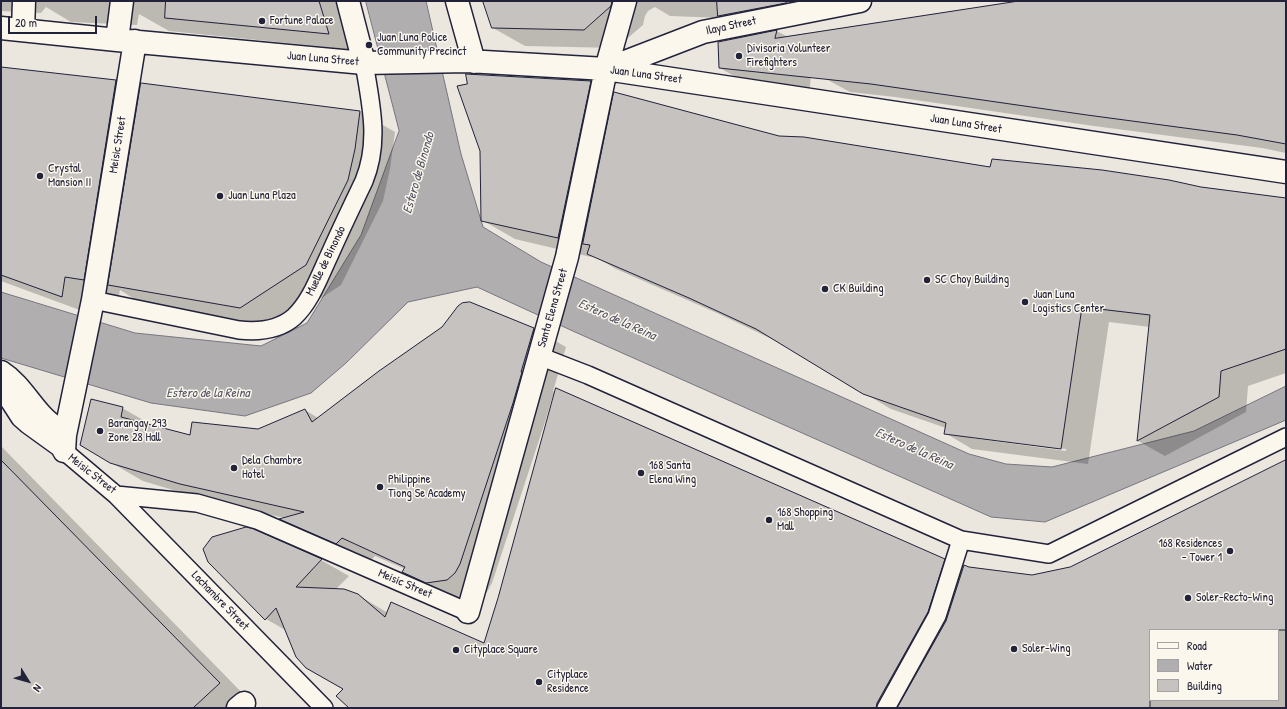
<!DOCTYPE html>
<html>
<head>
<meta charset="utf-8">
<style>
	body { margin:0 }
	#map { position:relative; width:1287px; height:709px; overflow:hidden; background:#fbf7ec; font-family:"Patrick Hand",sans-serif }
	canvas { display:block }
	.frame { position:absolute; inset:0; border:2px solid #22223b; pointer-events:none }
	.legend { position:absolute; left:1149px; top:629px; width:130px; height:72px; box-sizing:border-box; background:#fbf7ec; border:1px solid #a4a2a5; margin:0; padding:5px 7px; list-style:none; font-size:12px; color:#22223b }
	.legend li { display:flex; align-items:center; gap:8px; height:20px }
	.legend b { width:20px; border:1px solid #a4a2a5 }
	.north { position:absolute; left:8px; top:661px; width:40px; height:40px; -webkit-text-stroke:3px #fbf7ec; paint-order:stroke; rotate:127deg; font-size:11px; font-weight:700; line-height:16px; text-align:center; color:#22223b }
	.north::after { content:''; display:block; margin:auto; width:14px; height:18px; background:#22223b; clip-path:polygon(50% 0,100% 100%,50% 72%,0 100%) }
	.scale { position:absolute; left:8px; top:16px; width:89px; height:18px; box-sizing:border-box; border:2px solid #22223b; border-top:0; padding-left:5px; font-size:12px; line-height:14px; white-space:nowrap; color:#22223b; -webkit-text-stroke:3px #fbf7ec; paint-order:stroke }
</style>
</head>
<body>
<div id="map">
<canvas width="1287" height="709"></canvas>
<div class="frame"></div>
<ul class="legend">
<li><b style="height:5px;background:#fbf7ec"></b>Road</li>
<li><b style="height:11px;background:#b1aeb0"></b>Water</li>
<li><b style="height:11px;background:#c6c2c0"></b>Building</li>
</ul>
<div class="north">N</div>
<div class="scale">20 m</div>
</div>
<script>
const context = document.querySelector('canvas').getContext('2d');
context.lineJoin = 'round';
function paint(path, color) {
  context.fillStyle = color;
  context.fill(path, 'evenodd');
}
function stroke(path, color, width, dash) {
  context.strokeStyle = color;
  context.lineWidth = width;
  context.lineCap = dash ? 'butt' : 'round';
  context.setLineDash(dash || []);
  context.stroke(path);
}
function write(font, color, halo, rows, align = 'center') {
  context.font = font + ' "Patrick Hand",sans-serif';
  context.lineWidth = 3;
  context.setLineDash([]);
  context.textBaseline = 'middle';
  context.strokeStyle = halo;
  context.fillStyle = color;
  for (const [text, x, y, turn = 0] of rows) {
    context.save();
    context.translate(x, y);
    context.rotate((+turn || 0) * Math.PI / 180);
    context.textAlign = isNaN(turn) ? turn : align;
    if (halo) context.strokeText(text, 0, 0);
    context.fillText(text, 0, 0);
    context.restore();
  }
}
paint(new Path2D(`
	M1,1H1286V708H1ZM1150,630H1278V700H1150Z`), '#ebe7df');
const water = new Path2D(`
	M366,1H426L461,154L483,227L541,262L969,454L1006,464L1052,467L1194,431L1286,386V420L1045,522L991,517L575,332L477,287L408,302L346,363L311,393L245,416L151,403L1,358V292L135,333L261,346L307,323L361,235L399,131Z`);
paint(water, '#b1aeb0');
stroke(water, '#787681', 1);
paint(new Path2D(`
	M1,1H343L357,50L169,31L139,14L137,25L71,22L46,7L41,13L1,11Z
	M485,1H824L818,21L775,30L812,50L810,88L743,81L720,68L753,36L722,18L670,16L655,7L648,11L645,16L643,25L616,48L525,46L493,28Z
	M1024,1H1286V153L1262,148L1094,126L895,97L850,92L826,79Z
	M1,68L116,81L140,95L142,84L360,112L395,132L390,169L383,201L341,285L276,328L144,305L120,290L118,300L99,296L96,316L1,281Z
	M591,82L614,95L779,137L991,168L1201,188L1286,198V373L1248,386L1246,412L1165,456L1138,441L1150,327L1109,322L1088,464L972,449L945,433L946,428L891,409L778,342L717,313L616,269L592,255L591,257L515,239L482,220ZM969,436L1066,449V451L971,438Z
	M534,329L566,347L553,391L554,392L545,422L492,583L487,592L483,596L460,601L436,591L404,572L405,569L375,556L369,562L312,537L281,519L285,518L213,502L143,481L110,462L122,408L154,426L191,436L258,430L305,410L318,418Z
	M1,446L251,702L245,708H1Z
	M1286,461V708H350L344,689L287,631L266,619L253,530L321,560L349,576L336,589L358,595L388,613L484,644L944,560L963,571L1032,576L1070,568ZM1150,630H1278V700H1150Z`), '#0003');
const building = new Path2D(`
	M166,1H319L329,34L165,18Z
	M483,1H612L611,6L584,30L492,28Z
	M717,1H786V3L718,16Z
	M1019,1H1286V144L1237,135L1087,115L871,84L719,68L718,42L777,30L775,38Z
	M1,67L116,80L84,280L65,277L62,297L1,275Z
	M466,74L591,81L558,238L481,221L480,151L457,86L467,84Z
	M141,83L360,111L355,149L348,180L306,265L240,308L108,285Z
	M614,92L779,136L804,137L990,167L992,159L1102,170L1169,180L1201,187L1286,198V349L1221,371L1219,397L1137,441L1150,315L1082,307L1061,449L944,434L946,423L863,394L756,329L689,298L587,254L590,245L583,244Z
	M470,302L534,328L521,372H522L513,403L460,564L455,573L447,580L426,583L402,572L405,567L342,538L336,544L279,519L304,512L180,484L110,463L80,445L91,399L123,407L121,417L190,435L192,422L258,429L305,409L312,422L379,371L442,327L458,306L462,303Z
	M556,388L945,559L928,612L877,703L876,708H349L336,696L343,689L306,668L296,657L276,608L265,620L208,562L203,549L212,537L246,527L254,529L322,559L296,587L344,589L358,594L385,617L391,602L484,643L498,598Z
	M1,460L220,683L193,708H1Z
	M1286,460V630H1150V708H897L946,621L964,565L969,567L1032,575L1070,567Z`);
paint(building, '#c6c2c0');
stroke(building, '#22223b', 1);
const lane = new Path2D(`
	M93,300L239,330C258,332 279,330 294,317C311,301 319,277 329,256C340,231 352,206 364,181C380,142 371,104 364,63
	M539,356L588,375L961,540L1049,554L1286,437
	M1,393L9,401L20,418L28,425L64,451L116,495L324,708
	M116,495L197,503L257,520L468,612
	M886,708L937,616L961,540`);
const street = new Path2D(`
	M348,1L364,63
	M457,1L474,62
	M1,28L117,40L364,63L467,61L606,69L1286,172
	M23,30L24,1
	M117,40L122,1
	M607,69L703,32L860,1
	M1,372C18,383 28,401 41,415C48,423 57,429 65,435
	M64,451L65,435L93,300L135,41
	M468,612L567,257L606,69L625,1
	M238,708L244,703`);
stroke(lane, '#22223b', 20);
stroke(street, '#22223b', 25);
stroke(lane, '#fbf7ec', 17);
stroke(street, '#fbf7ec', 22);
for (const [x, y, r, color] of [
	[262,21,4,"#22223b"],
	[369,45,4,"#22223b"],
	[739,56,4,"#22223b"],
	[40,176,4,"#22223b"],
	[220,196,4,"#22223b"],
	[927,280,4,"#22223b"],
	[825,289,4,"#22223b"],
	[1025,302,4,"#22223b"],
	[100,431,4,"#22223b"],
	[234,468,4,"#22223b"],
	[641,473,4,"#22223b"],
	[380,487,4,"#22223b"],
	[769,520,4,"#22223b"],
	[1230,551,4,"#22223b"],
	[1188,598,4,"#22223b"],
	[1014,649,4,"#22223b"],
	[456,650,4,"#22223b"],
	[539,682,4,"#22223b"]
]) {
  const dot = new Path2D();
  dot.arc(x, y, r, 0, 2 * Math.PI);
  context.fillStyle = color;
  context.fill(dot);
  stroke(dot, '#fbf7ec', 1.5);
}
write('12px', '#22223b', '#fbf7ec', [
	["Fortune Palace",270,21],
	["Juan Luna Police",377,38],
	["Community Precinct",377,52],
	["Divisoria Volunteer",747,49],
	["Firefighters",747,63],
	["Crystal",48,169],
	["Mansion II",48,183],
	["Juan Luna Plaza",228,196],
	["SC Choy Building",935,280],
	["CK Building",833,289],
	["Juan Luna",1033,295],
	["Logistics Center",1033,309],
	["Barangay 293",108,424],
	["Zone 28 Hall",108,438],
	["Dela Chambre",242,461],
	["Hotel",242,475],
	["168 Santa",649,466],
	["Elena Wing",649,480],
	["Philippine",388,480],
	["Tiong Se Academy",388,494],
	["168 Shopping",777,513],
	["Mall",777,527],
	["168 Residences",1222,544,"right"],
	["- Tower 1",1222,558,"right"],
	["Soler-Recto-Wing",1196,598],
	["Soler-Wing",1022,649],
	["Cityplace Square",464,650],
	["Cityplace",547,675],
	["Residence",547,689]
], 'left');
write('12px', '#22223b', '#fbf7ec', [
	["Ilaya Street",731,26,-12],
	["Juan Luna Street",323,59,5],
	["Juan Luna Street",646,75,8],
	["Juan Luna Street",966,124,9],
	["Meisic Street",118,145,-81],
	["Muelle de Binondo",326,261,-64],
	["Santa Elena Street",553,308,-74],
	["Meisic Street",92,474,38],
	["Meisic Street",405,584,23],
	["Lachambre Street",220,601,46]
]);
write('italic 13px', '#545364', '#fbf7ec', [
	["Estero de Binondo",419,173,-74],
	["Estero de la Reina",617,320,24],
	["Estero de la Reina",208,394],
	["Estero de la Reina",914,449,24]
]);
</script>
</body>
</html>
